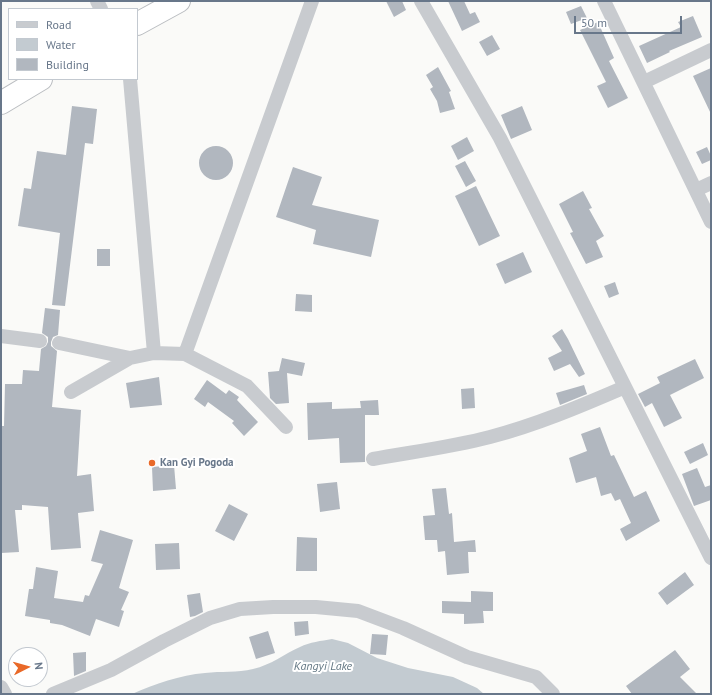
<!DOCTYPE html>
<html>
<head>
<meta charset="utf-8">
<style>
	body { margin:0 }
	#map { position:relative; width:712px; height:695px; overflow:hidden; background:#fafaf8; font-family:"PT Sans",sans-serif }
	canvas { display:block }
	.frame { position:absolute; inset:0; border:2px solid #68778a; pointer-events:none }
	.legend { position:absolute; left:8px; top:8px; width:130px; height:72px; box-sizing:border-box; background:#fff; border:1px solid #c3c9d0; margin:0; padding:5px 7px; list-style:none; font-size:12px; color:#68778a }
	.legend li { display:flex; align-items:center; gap:8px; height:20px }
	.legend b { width:20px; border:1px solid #c3c9d0 }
	.north { position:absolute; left:8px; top:647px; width:40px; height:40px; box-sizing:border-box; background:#fff; border:1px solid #c3c9d0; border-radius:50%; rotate:84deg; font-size:11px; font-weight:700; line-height:16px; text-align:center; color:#68778a }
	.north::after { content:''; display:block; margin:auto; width:14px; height:18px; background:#e96928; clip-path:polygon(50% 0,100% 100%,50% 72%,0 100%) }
	.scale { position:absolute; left:574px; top:16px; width:108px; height:18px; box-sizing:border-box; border:2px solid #68778a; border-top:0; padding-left:5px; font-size:12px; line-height:14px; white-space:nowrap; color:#68778a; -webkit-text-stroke:3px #fff; paint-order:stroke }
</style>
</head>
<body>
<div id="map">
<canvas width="712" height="695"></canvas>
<div class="frame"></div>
<ul class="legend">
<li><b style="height:5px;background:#c8cbcf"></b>Road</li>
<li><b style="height:11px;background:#c3cbd1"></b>Water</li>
<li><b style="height:11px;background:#b1b7bf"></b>Building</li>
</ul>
<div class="north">N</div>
<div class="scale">50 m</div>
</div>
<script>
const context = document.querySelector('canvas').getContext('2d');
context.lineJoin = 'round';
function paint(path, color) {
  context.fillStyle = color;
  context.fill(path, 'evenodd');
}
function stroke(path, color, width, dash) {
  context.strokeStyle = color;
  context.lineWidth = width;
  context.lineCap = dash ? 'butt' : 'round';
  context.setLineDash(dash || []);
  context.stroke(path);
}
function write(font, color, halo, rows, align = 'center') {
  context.font = font + ' "PT Sans",sans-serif';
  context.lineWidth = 4;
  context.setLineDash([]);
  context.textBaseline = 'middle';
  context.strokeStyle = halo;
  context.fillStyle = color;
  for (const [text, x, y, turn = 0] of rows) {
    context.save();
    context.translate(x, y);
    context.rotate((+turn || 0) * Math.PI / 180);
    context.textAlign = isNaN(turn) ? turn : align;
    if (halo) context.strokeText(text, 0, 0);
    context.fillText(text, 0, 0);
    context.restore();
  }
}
paint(new Path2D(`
	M332,639L348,643L377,658L408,668L453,677L477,688L484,694H132C155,684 180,675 205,673C221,671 237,673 253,669C271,665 284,654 300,647C310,642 321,641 332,639Z`), '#c3cbd1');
paint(new Path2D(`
	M386,1H402L406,10L394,17Z
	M448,1H464L470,14L475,12L480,22L462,31Z
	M581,6L587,18L571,24L566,12Z
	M693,16L702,37L669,51L670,52L647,63L639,46L681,27L678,22Z
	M598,22L614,58L609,61L628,98L608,108L597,86L606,82L580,30Z
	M492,35L500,49L487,56L479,42Z
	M438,67L451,91L449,92L455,109L440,113L437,101L430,89L433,87L426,75Z
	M711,68V114L693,76Z
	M72,106L97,109L93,144L85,143L65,306L52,305L60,233L18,226L24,188L31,189L37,151L66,155Z
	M522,106L532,130L511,139L501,115Z
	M467,137L474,151L458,160L451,146Z
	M199 163a17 17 0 1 1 34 0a17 17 0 1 1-34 0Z
	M707,147L711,156V160L702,164L696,152Z
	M465,161L476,181L466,187L455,166Z
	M293,167L322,177L312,205L379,220L371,257L313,244L316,230L276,217Z
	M476,186L500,236L479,246L455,196Z
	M583,191L592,208L589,209L604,236L596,241L603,257L586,264L570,233L573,232L559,204Z
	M97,249H110V266H97Z
	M523,252L532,272L505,284L496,264Z
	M615,282L619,294L609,298L604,286Z
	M296,294L312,295V312L295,311Z
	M45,308L60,310L58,335L53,337L51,342V346L57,351L52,407L81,410L77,476L91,474L94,511L78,513L81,548L51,550L48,507L22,505V510H15L19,552L1,553V426H4L5,384H22L23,370L39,371L41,349L46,346L48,342V337L42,333Z
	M562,329L568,339L585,374L579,377L570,364L554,371L548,358L562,351L552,336Z
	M282,358L305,363L302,376L287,373L289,403L276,404L270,398L268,372L279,371Z
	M695,359L704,378L670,395L682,418L664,427L652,403L645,407L638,394L660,383L657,377Z
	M159,377L162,405L130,408L126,383Z
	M207,380L226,394L229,390L239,397L237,400L258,422L244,436L232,423L234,421L208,402L205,407L194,399Z
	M584,385L587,394L560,405L556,393Z
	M474,388L475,408L462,409L461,389Z
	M378,400L379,415H365V462L340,463L339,438L308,440L307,403L332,402V409L361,408L360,401Z
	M600,427L611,456L614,455L634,497L646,491L660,521L626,541L620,529L631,523L620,499L615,501L611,493L601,496L596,477L576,483L569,458L587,451L581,434Z
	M703,443L708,455L690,464L684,452Z
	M174,465L176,489L153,491L152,467Z
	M697,468L705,487L711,485V500L694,506L682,474Z
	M337,482L340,509L320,512L317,484Z
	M446,488L449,514L452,513L454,542L475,540L476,552H468L469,573L447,575L445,551L438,552L437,540H425L423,516L435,515L432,489Z
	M229,504L248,514L234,541L215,531Z
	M100,530L133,540L119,588L129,592L121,610L124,611L119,627L96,619L90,636L62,625L50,623V620L25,616L29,589H33L36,567L58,571L54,598L83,602L85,595L89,596L103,564L91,561Z
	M297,537L317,538V571H296Z
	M179,543L180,569L156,570L155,544Z
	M685,572L694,585L667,605L658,593Z
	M471,591L493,592V611H483L484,623L464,624V614L442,613V601L471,602Z
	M200,593L203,612L195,616L190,617L187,595Z
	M308,621L309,634L295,636L294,622Z
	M268,631L275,653L256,659L249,637Z
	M372,634L388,635L386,655L370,654Z
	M675,650L690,669L680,677L697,694H632L626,686Z
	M86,652V671L74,676L73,653Z`), '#b1b7bf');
const trunk = new Path2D(`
	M137,24L179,1
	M1,103L41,79`);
stroke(trunk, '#babdc1', 24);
stroke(new Path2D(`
	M97,1L101,9
	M421,1L500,138L711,558
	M604,1L711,222
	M130,79L154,353
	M644,82L711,50
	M696,190L711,183
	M1,336L40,341
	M59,343L130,358
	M185,354L247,386L286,427
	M71,392L130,358L154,353L185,354L312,1
	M373,459C412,452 452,447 490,437C536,425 581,406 625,387
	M1,687L5,694
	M53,694L111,670L164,641L210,618L240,609L273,607H316L358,611L403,628L467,657L536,677L553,694`), '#c8cbcf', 14);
stroke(trunk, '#fff', 22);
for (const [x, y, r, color] of [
	[152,463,4,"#e96928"]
]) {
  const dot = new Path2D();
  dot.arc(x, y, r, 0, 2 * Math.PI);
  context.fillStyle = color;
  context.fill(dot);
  stroke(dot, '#fff', 1.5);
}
write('bold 11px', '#68778a', '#fff', [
	["Kan Gyi Pogoda",160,463]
], 'left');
write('italic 12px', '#647884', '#fff', [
	["Kangyi Lake",323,667]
]);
</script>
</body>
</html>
